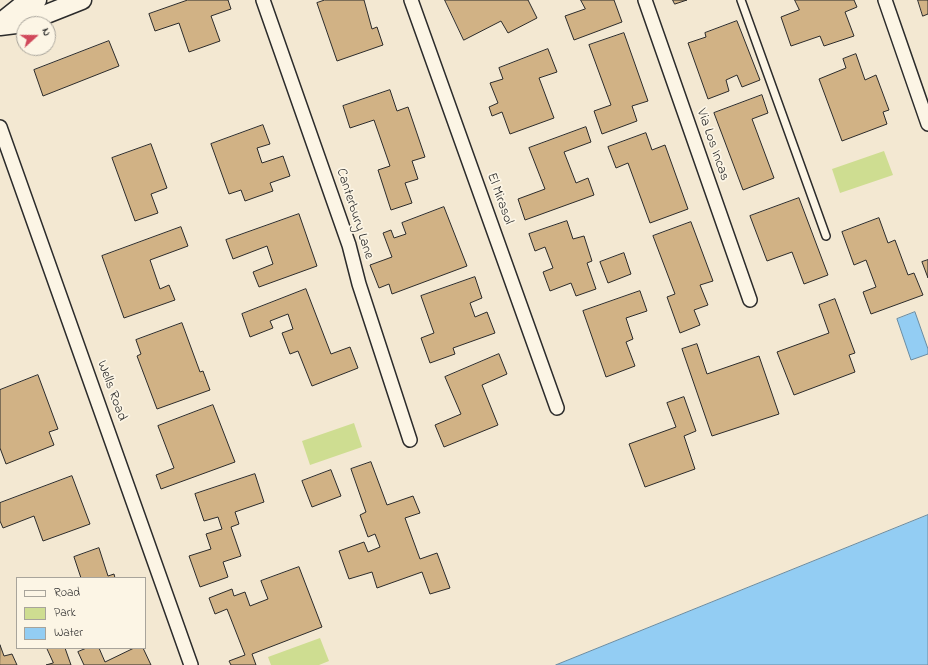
<!DOCTYPE html>
<html>
<head>
<meta charset="utf-8">
<style>
	body { margin:0 }
	#map { position:relative; width:928px; height:665px; overflow:hidden; background:#f3e8d2; font-family:"Indie Flower",sans-serif }
	canvas { display:block }
	.legend { position:absolute; left:16px; top:577px; width:130px; height:72px; box-sizing:border-box; background:#fcf5e5; border:1px solid #a8a49b; margin:0; padding:5px 7px; list-style:none; font-size:12px; color:#2b2b2b }
	.legend li { display:flex; align-items:center; gap:8px; height:20px }
	.legend b { width:20px; border:1px solid #a8a49b }
	.north { position:absolute; left:16px; top:16px; width:40px; height:40px; box-sizing:border-box; background:#fcf5e5; border:1px solid #a8a49b; border-radius:50%; rotate:69deg; font-size:11px; font-weight:700; line-height:16px; text-align:center; color:#2b2b2b }
	.north::after { content:''; display:block; margin:auto; width:14px; height:18px; background:#d1495b; clip-path:polygon(50% 0,100% 100%,50% 72%,0 100%) }
</style>
</head>
<body>
<div id="map">
<canvas width="928" height="665"></canvas>
<ul class="legend">
<li><b style="height:5px;background:#fcf5e5"></b>Road</li>
<li><b style="height:11px;background:#cedd91"></b>Park</li>
<li><b style="height:11px;background:#93cdf3"></b>Water</li>
</ul>
<div class="north">N</div>
</div>
<script>
const context = document.querySelector('canvas').getContext('2d');
context.lineJoin = 'round';
function paint(path, color) {
  context.fillStyle = color;
  context.fill(path, 'evenodd');
}
function stroke(path, color, width, dash) {
  context.strokeStyle = color;
  context.lineWidth = width;
  context.lineCap = dash ? 'butt' : 'round';
  context.setLineDash(dash || []);
  context.stroke(path);
}
function write(font, color, halo, rows, align = 'center') {
  context.font = font + ' "Indie Flower",sans-serif';
  context.lineWidth = 3.5;
  context.setLineDash([]);
  context.textBaseline = 'middle';
  context.strokeStyle = halo;
  context.fillStyle = color;
  for (const [text, x, y, turn = 0] of rows) {
    context.save();
    context.translate(x, y);
    context.rotate((+turn || 0) * Math.PI / 180);
    context.textAlign = isNaN(turn) ? turn : align;
    if (halo) context.strokeText(text, 0, 0);
    context.fillText(text, 0, 0);
    context.restore();
  }
}
paint(new Path2D(`
	M884,151L893,175L840,193L832,169Z
	M354,423L362,447L310,465L302,441Z
	M320,638L329,661L319,665H271L268,657Z`), '#cedd91');
const water = new Path2D(`
	M915,312L928,349V354L911,360L897,319Z
	M928,515V665H556Z`);
paint(water, '#93cdf3');
stroke(water, '#698ca3', 1);
const building = new Path2D(`
	M188,0H228L231,9L211,16L220,41L189,52L179,23L155,31L149,14Z
	M325,0H364L372,29L377,27L383,45L337,61L317,3Z
	M445,0H528L537,18L508,33L501,21L464,40Z
	M581,0H614L622,22L574,40L565,16L585,9Z
	M673,0H687L675,4Z
	M795,0H854L857,7L845,12L854,36L824,46L820,36L791,46L781,17L799,10Z
	M918,0H928V14L923,16Z
	M737,21L760,80L742,87L737,75L726,80L729,91L708,99L688,43L706,37L705,33Z
	M624,33L648,101L632,106L637,121L602,134L594,111L611,105L589,45Z
	M109,41L119,66L43,96L34,70Z
	M548,49L557,72L539,78L554,118L510,134L502,112L492,116L489,107L498,103L490,83L503,79L499,68Z
	M856,54L865,80L876,75L889,110L883,112L887,124L842,141L819,79L846,68L843,59Z
	M390,90L397,111L408,107L425,157L412,161L418,179L405,183L412,203L391,210L378,170L390,166L374,120L350,128L343,106Z
	M762,95L768,113L752,119L774,178L743,190L714,113Z
	M263,125L270,144L257,148L262,163L283,156L290,176L270,183L273,191L245,201L241,190L229,194L211,144Z
	M586,127L591,142L564,152L576,183L588,178L594,195L525,220L518,199L545,189L529,148Z
	M646,133L652,150L665,145L688,209L650,223L628,163L616,168L608,147Z
	M151,144L167,188L151,194L158,213L135,221L112,158Z
	M799,198L828,275L804,284L792,252L767,261L750,216Z
	M444,207L467,266L392,294L389,284L379,288L370,265L392,257L383,233L391,230L394,238L406,234L402,223Z
	M299,214L317,266L259,287L253,272L273,264L267,246L233,259L226,240Z
	M879,218L888,243L895,240L908,275L914,273L923,295L871,314L863,292L876,287L866,260L854,265L842,232Z
	M567,221L573,239L584,236L592,261L587,263L596,289L576,296L571,283L550,291L543,272L553,268L545,247L535,251L529,234Z
	M691,222L713,281L700,285L708,305L694,310L700,325L680,333L667,297L675,294L653,236Z
	M181,227L188,246L150,260L160,289L169,285L175,300L124,318L102,256Z
	M624,253L631,274L608,283L600,262Z
	M928,260V278L922,262Z
	M475,277L482,298L470,303L475,317L487,312L495,333L453,348L455,354L430,363L421,338L434,333L421,296Z
	M306,289L331,354L350,347L358,368L312,386L298,351L290,354L282,333L293,329L288,314L270,321L273,328L250,337L242,314Z
	M640,291L647,311L626,318L633,339L626,342L635,366L606,377L583,311Z
	M835,299L855,353L849,355L855,372L794,395L777,352L829,333L819,305Z
	M182,323L200,372L203,371L210,390L157,409L137,356L141,354L136,340Z
	M697,344L707,374L759,356L779,414L712,436L682,349Z
	M499,354L507,374L482,385L498,425L444,447L435,425L461,414L445,377Z
	M38,375L58,429L49,432L54,445L6,464L0,448V390Z
	M684,397L696,431L684,436L695,469L645,487L629,444L676,427L667,403Z
	M213,405L235,462L161,489L156,475L174,468L158,426Z
	M371,462L387,505L413,496L420,513L405,518L420,559L437,553L450,588L430,594L422,572L377,588L372,572L349,579L339,551L364,542L368,552L380,547L375,534L368,537L360,515L366,512L351,469Z
	M331,470L341,496L312,507L302,481Z
	M255,474L264,502L235,512L239,524L231,527L241,556L223,562L228,577L200,587L189,556L211,549L206,534L222,529L218,517L204,521L195,494Z
	M72,476L90,524L43,541L34,516L3,528L0,521V503Z
	M99,548L108,576L114,574L115,578H81L74,557Z
	M299,567L322,627L252,654L256,665H231L229,661L245,655L227,609L215,614L209,598L232,589L234,596L245,592L250,606L268,599L261,581Z
	M0,645L4,656L12,654L17,665H0Z
	M47,648H65L71,665H46L53,663Z
	M87,648H99L105,662L134,648H143L151,665H84L78,652Z`);
paint(building, '#d1b285');
stroke(building, '#2b2b2b', 1);
const lane = new Path2D(`
	M741,0L826,236`);
const street = new Path2D(`
	M263,0L349,245L359,284L410,440
	M411,0L557,408
	M645,0L750,300
	M885,0L928,124
	M0,127L191,665`);
const secondary = new Path2D(`
	M0,23L20,7L37,0
	M0,26L24,23L82,0`);
stroke(lane, '#2b2b2b', 10);
stroke(street, '#2b2b2b', 16);
stroke(secondary, '#2b2b2b', 21);
stroke(lane, '#fcf5e5', 7);
stroke(street, '#fcf5e5', 13);
stroke(secondary, '#fcf5e5', 18);
write('14px', '#2b2b2b', '#fcf5e5', [
	["Via Los Incas",712,145,71],
	["El Mirasol",499,199,70],
	["Canterbury Lane",354,214,72],
	["Wells Road",111,391,70]
]);
</script>
</body>
</html>
